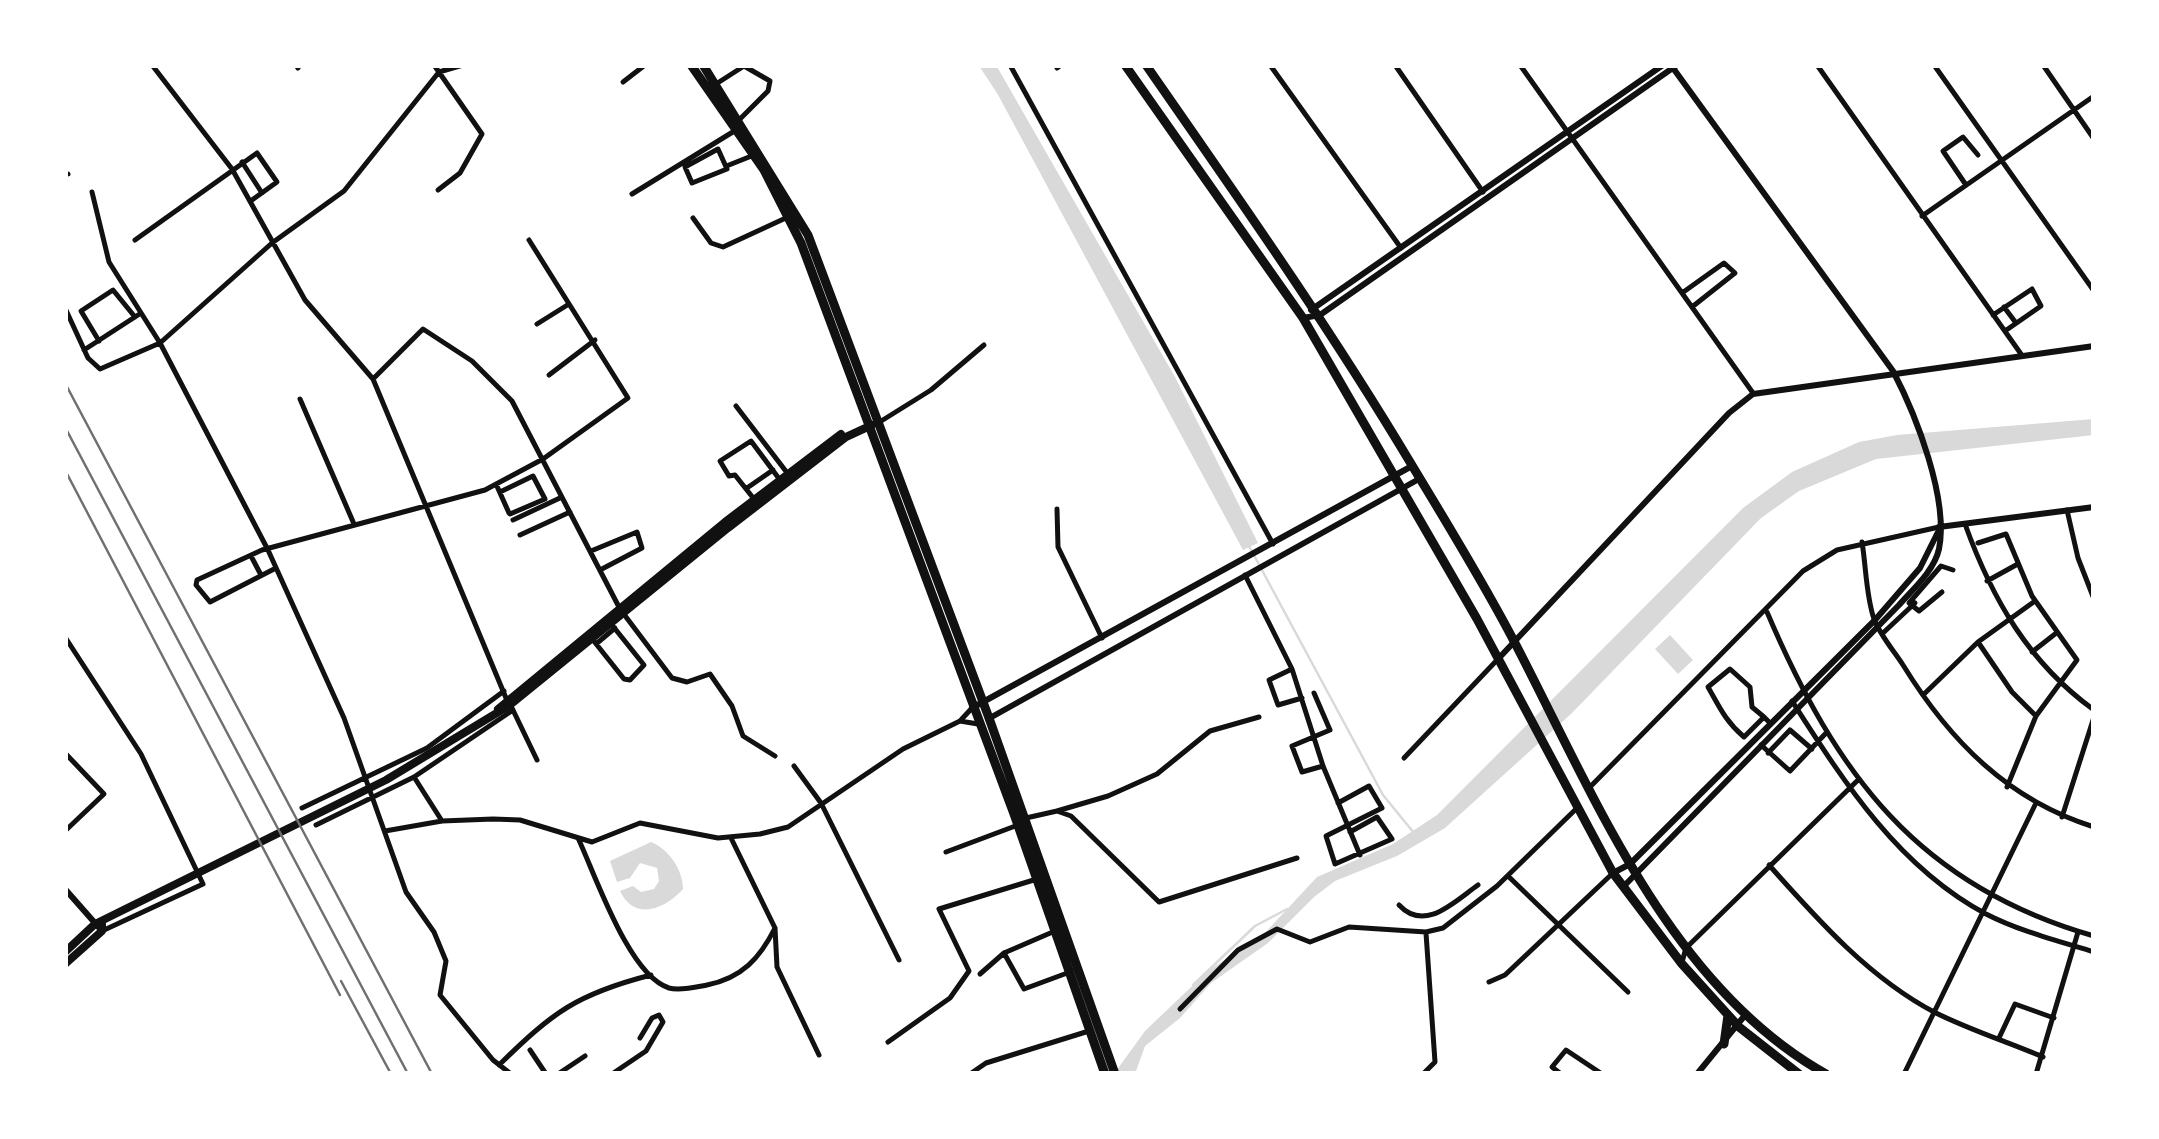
<!DOCTYPE html>
<html>
<head>
<meta charset="utf-8">
<style>
	body { margin:0 }
	#map { position:relative; width:2159px; height:1139px; overflow:hidden; background:#fff; font-family:"PT Sans",sans-serif }
	canvas { display:block }
	.frame { position:absolute; inset:0; border:68px solid #fff; pointer-events:none }
</style>
</head>
<body>
<div id="map">
<canvas width="2159" height="1139"></canvas>
<div class="frame"></div>
</div>
<script>
const context = document.querySelector('canvas').getContext('2d');
context.lineJoin = 'round';
function paint(path, color) {
  context.fillStyle = color;
  context.fill(path, 'evenodd');
}
function stroke(path, color, width, dash) {
  context.strokeStyle = color;
  context.lineWidth = width;
  context.lineCap = dash ? 'butt' : 'round';
  context.setLineDash(dash || []);
  context.stroke(path);
}
paint(new Path2D(`
	M982,65H996L1175,377L1258,543L1243,550Z
	M2094,419V435L1876,459L1799,491L1761,518L1572,713L1445,828L1397,856L1335,881L1314,897L1268,943L1211,983L1180,1018L1145,1046L1135,1074H1114L1145,1031L1209,970L1262,936L1317,877L1393,844L1437,815L1743,508L1792,472L1859,442L1897,435Z
	M1670,635L1693,660L1678,674L1655,649Z
	M651,842C669,849 683,870 683,889C664,910 634,921 620,891L633,886L641,892L654,889L659,881L657,868L640,863L630,878L617,882L610,861Z`), '#d9d9d9');
stroke(new Path2D(`
	M980,65L1009,109
	M1249,546L1383,795L1414,833
	M1193,985L1255,926L1287,909`), '#d9d9d9', 2.5);
stroke(new Path2D(`
	M152,65L232,169L305,300L373,379L506,698
	M296,65L298,68
	M434,65L482,134L460,173L438,190
	M1010,65L1273,544
	M1270,65L1401,248
	M1395,65L1483,192
	M1520,65L1753,393
	M1817,65L2021,354
	M1934,65L2094,291
	M2043,65L2094,139
	M1057,68L1061,65
	M439,72L463,65
	M623,82L645,65
	M716,84L744,66L770,81L768,91L739,120
	M718,149L727,169L692,183L685,167Z
	M242,162L262,193
	M729,165L754,155
	M65,175L68,174
	M1966,185L1943,151L1963,137L1978,155
	M92,192L109,262L160,343L268,550L344,718L406,892L434,932L446,961L440,995L493,1060L511,1074
	M632,194L736,130
	M1922,216L2094,96
	M693,218L711,243L723,247L788,217
	M135,240L257,153L277,182L252,200
	M1682,293L1724,263L1735,273L1692,307
	M2004,307L2016,323
	M65,308L88,358L100,369L160,343L272,243L344,191L439,72
	M1993,315L2032,289L2041,306L2005,331
	M537,324L569,304
	M99,341L81,311L113,290L135,317
	M84,350L138,315
	M549,375L595,340
	M373,379L423,329L472,361L512,401L620,609L672,678L687,682L710,674L732,706L743,736L775,756
	M300,399L354,524
	M736,406L788,474
	M878,423L931,390L984,345
	M496,484L509,513L510,514L545,499L533,476L500,492
	M747,488L773,470
	M754,499L735,475L729,476L720,461L751,441L780,480
	M1057,509L1058,547L1102,638
	M2067,510L2078,558L2094,599
	M513,520L562,497
	M1965,524C1992,599 2029,663 2094,710
	M520,535L570,512
	M1862,542C1866,566 1866,596 1874,619C1880,635 1894,651 1903,665C1950,741 2008,800 2094,827
	M1978,543L2006,534L2032,596L2077,660L2036,716L2007,787
	M591,551L637,532L642,548L600,570
	M251,556L261,575
	M276,568L210,602L196,585L197,580L262,550L485,490L543,459L628,398L529,240
	M1245,575L1292,669L1323,766L1360,855
	M1987,581L2016,565
	M1942,592L1919,611L1909,603L1941,566L1953,570
	M1767,612C1836,774 1918,886 2094,936
	M1883,633L1915,603
	M65,637L141,754L203,884L102,931
	M593,640L624,679L630,680L644,665L612,625
	M1978,642L2012,692L2036,716
	M596,644L615,628
	M2032,652L2055,634
	M1292,669L1269,680L1278,705L1302,698
	M1314,693L1330,730L1292,746L1302,772L1323,766
	M1923,695L1978,642L2035,601
	M1792,701C1844,782 1898,867 1986,914C2019,931 2058,941 2094,952
	M512,708L537,760
	M1764,717L1744,737C1725,721 1719,706 1708,687L1730,669L1750,687L1752,707L1764,717L1770,723
	M960,721L972,708
	M1761,745L1790,771L1827,732
	M65,753L104,794L65,831
	M1768,753L1790,730L1812,749
	M1404,758L1498,659
	M794,766L821,803L899,960
	M414,777L442,821
	M1590,787L1803,571L1837,550L1939,527
	M1338,803L1369,786L1382,808L1326,836L1335,864L1392,839L1377,817L1350,832
	M302,808L427,748L504,691
	M1057,811L1108,796L1157,774L1210,731L1259,717
	M2062,817L2094,717
	M1026,818L1057,811L1071,816L1159,902L1297,858
	M316,825L414,777L513,710
	M385,831L442,821L493,819L520,820L592,842L640,823L718,838L760,834L788,827L903,749L960,721L978,724
	M578,838C595,874 629,976 669,988C680,991 696,987 707,985C742,978 760,958 775,928
	M731,838L775,928L777,967L819,1055
	M946,852L1018,825
	M1769,865C1817,919 1870,979 1936,1013C1970,1030 2008,1042 2043,1057
	M1508,876L1628,992
	M1399,905C1425,933 1455,901 1478,885
	M1055,931L1004,953L1024,989L1070,972
	M1682,962L1686,948L1859,779
	M980,974L1004,953
	M1489,982L1505,975L1613,873
	M1180,1009L1238,950L1277,929L1310,942L1349,927L1426,932L1443,928L1497,886L1576,809
	M1999,1038L2015,1004L2054,1018
	M888,1042L950,998L969,971L939,909L1037,879
	M530,1050L546,1074
	M499,1065C553,1012 577,994 651,975
	M558,1074L585,1056
	M612,1074L646,1051L663,1022L659,1015L652,1018L640,1038
	M970,1074L986,1063L1089,1031
	M1423,1074L1435,1062L1426,933
	M1561,1074L1552,1067L1566,1050L1602,1074
	M1904,1074L2035,805
	M2036,1074L2078,932`), '#111', 5);
stroke(new Path2D(`
	M1311,310L1663,65
	M1303,318L1320,315L1677,65
	M1939,527L2094,507
	M1499,658L1729,413L1753,394L2094,346
	M972,708L1412,466
	M988,719L1419,479
	M1613,873L1630,864L1875,620L1920,568L1938,532
	M1624,886L1899,605C1913,589 1934,571 1939,549C1949,499 1916,415 1893,371L1673,68
	M65,889L102,931
	M1697,1074L1746,1014`), '#111', 6);
stroke(new Path2D(`
	M498,709L725,522L841,434
	M65,952L95,924L386,780L510,705L728,528L846,437L872,425
	M65,964L102,931V924`), '#111', 8);
stroke(new Path2D(`
	M691,65L764,170L801,243L1014,814L1105,1074
	M703,65L808,235L989,718L1115,1074
	M1125,65L1303,318L1477,619L1613,873L1682,964L1739,1027L1799,1074
	M1146,65C1237,196 1328,325 1410,462C1446,522 1484,583 1516,645C1594,795 1670,987 1826,1074
	M1724,1044L1728,1015`), '#111', 9);
stroke(new Path2D(`
	M65,383L432,1074
	M65,427L408,1074
	M65,470L340,995
	M341,981L391,1074`), '#707070', 2.5);
</script>
</body>
</html>
